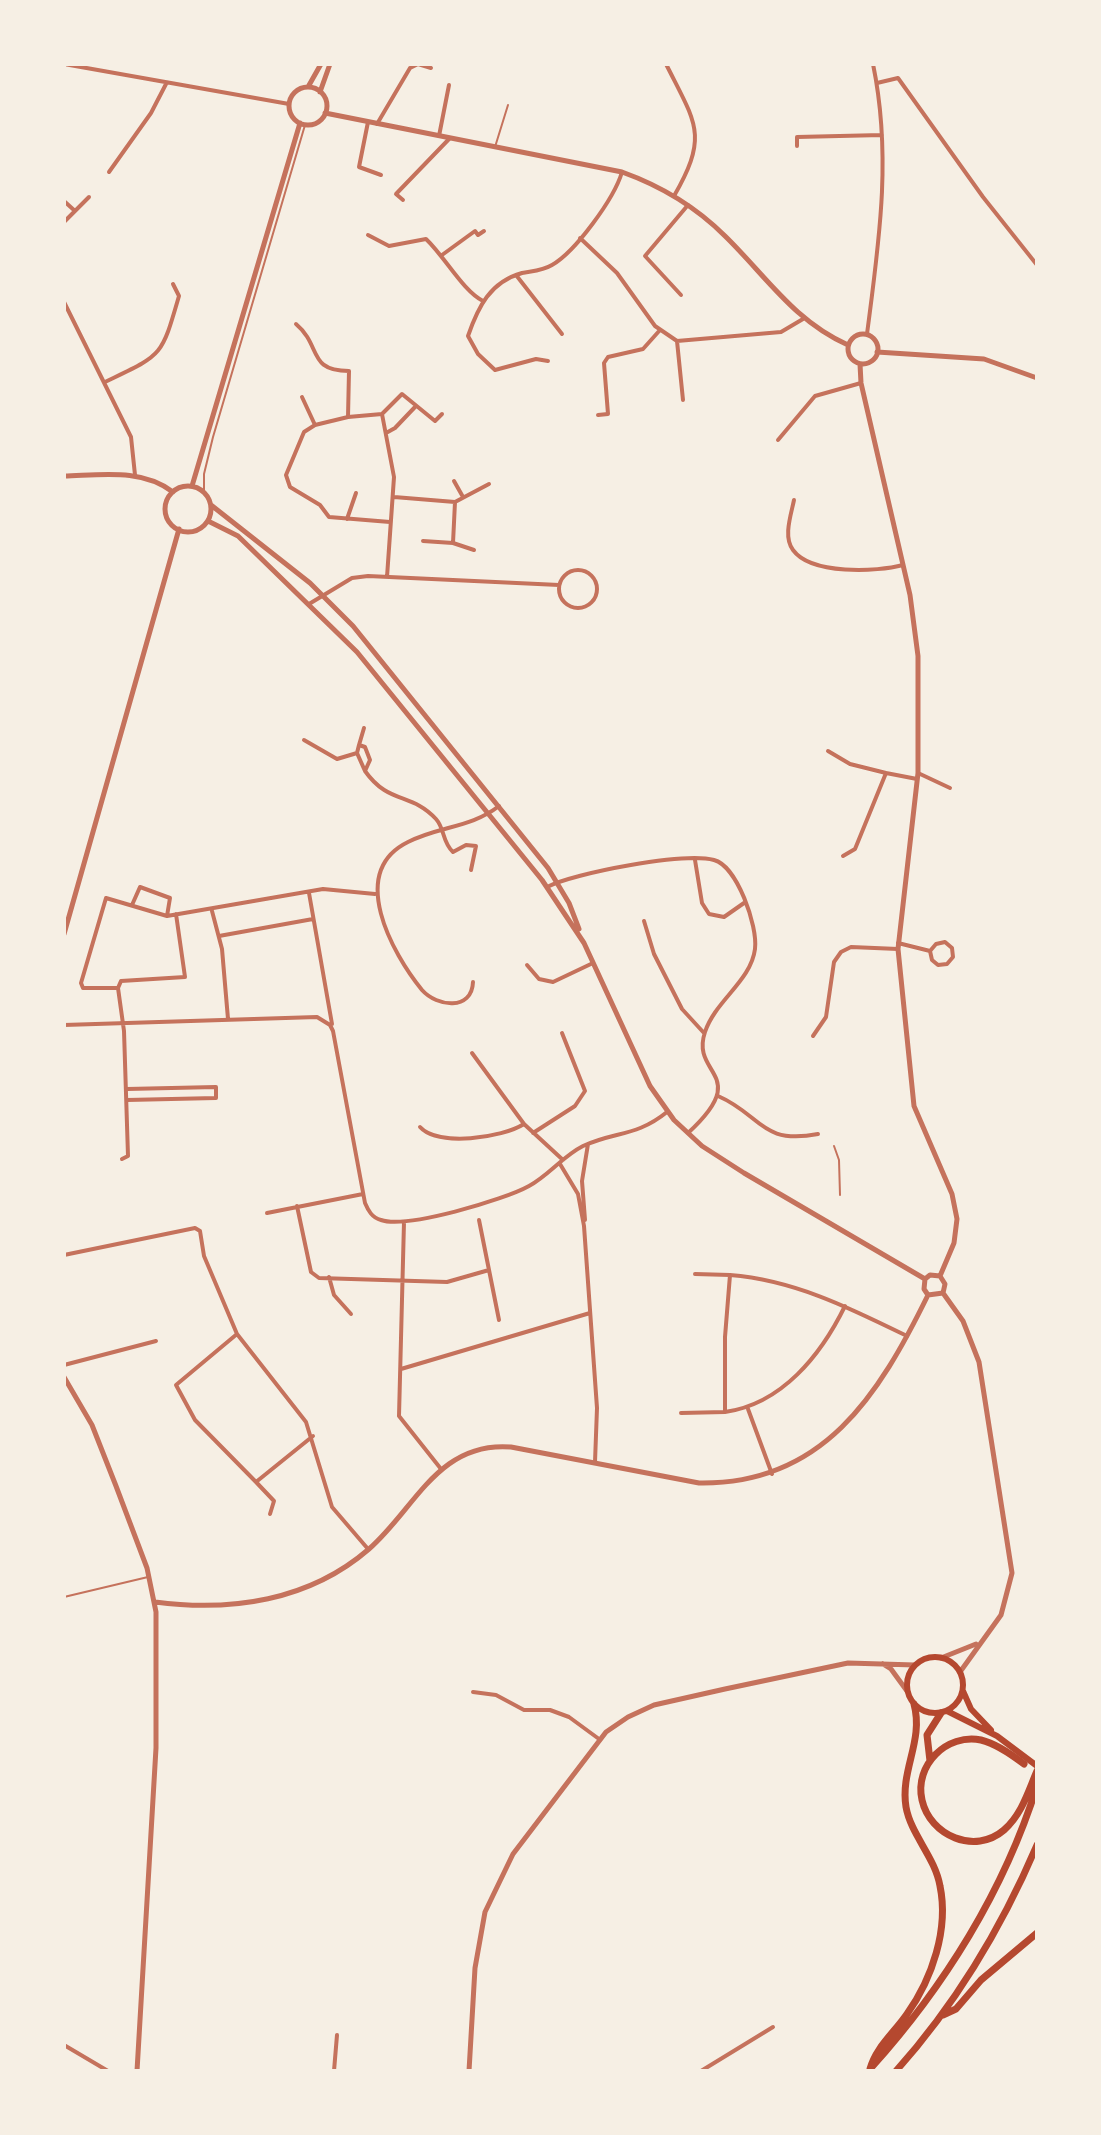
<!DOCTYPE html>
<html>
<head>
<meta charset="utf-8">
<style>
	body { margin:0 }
	#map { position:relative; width:1101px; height:2135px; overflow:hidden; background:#f6efe4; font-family:"Space Grotesk",sans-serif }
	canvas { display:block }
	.frame { position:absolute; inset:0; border:66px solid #f6efe4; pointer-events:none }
</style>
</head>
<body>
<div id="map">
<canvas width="1101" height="2135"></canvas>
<div class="frame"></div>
</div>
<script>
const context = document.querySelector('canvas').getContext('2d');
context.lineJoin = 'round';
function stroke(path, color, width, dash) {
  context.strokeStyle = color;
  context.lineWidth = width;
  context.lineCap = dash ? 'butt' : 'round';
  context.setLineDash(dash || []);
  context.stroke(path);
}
stroke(new Path2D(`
	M495,147L508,105
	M204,492V474L213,437L305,125
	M834,1146L839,1160L840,1195
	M64,1597L148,1577`), '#c5725c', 2);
stroke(new Path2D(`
	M64,64L289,104
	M666,64C696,124 709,135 674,196
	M877,83L898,78L983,197L1037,265
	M368,122L359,167L381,175
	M377,124L410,68L418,64L431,68
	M439,136L449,85
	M797,146V137L882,135
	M109,172L151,113L166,84
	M403,200L396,194L450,138
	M64,201L75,211
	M64,222L89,197
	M368,235L389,246L426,239C445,257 463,291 483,301
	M580,238L617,273L655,326L677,341L781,332L803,319
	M442,255L475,231L478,235L484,231
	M516,275L562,334
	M681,295L645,256L688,205
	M64,302L131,437L135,475
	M296,324C322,346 307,371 349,371L348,417
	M867,334C879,242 892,156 873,64
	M677,341L683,400
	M548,361L536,359L495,370L478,354L468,336C478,307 490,282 522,273C532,271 542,271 552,265C575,252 614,199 622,172
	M105,382C163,354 161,358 179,296L173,284
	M302,397L315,425
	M382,414L348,417L315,425L304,432L286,475L290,487L320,505L329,517L390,522
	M382,414L394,477L387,577
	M382,414L402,394L435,421L442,414
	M598,415L608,414L604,363L608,357L643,349L660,330
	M386,433L395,428L415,407
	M778,440L815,396L861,383
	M454,481L463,497
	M394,497L455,502L453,543L474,550
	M794,500C791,515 783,537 793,550C811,575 877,572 903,565
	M455,502L489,484
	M347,519L356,493
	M423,541L453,543
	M559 589a19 19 0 1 1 38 0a19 19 0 1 1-38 0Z
	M309,604L352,578L368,576L559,585
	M304,740L337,759L357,753L359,745L365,747L370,760L365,771L357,753
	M359,745L364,728
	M828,751L850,764L886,773
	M365,771C389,805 411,792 436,819C445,829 442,842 453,852L466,845L476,846L471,870
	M918,773L950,788
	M843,856L855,849L886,773L917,779
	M695,860L702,903L709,914L724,917L744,903
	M547,887C574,873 684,852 714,860C737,866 758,926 755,949C751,981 715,1001 705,1032C690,1076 753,1073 688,1133
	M309,893L332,1024
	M132,905L140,887L170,898L167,916
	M212,911L222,949L228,1019
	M644,921L654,954L682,1009L704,1033
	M219,936L313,919
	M898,943L930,951L932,960L938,965L947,964L953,957L952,948L945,942L936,944L930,951
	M527,965L539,979L553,982L593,963
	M473,982C472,1011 437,1007 422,990C392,953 347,872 408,842C439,826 471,828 499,806
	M118,988L121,981L185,977L176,914
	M64,1025L317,1017L330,1025L333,1031L365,1203C368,1210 372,1218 381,1220C406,1229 504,1200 529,1186C549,1175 563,1156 583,1146C616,1131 636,1137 667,1112
	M813,1036L826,1017L834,962L841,952L851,947L898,949
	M472,1053L524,1124L563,1160
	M718,1096C762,1115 760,1145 818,1134
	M127,1100L216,1098V1087L127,1089
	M420,1127C438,1147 502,1138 524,1124
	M533,1133L575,1106L585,1091L562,1033
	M122,1159L128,1156L124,1031L118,988H83L81,983L106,898L167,916L323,889L375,894
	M560,1164L578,1194L584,1226L597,1408L595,1462
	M297,1206L311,1272L319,1278L447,1282L489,1270
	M267,1213L363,1194
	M479,1220L499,1320
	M585,1220L582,1181L588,1144
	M404,1222L399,1416L441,1469
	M64,1255L195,1228L200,1231L204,1256L237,1334L306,1422L332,1507L368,1549
	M695,1274L730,1275
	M329,1277L334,1295L351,1314
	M845,1306C821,1355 782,1404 725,1412V1337L730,1275C794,1280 850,1308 907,1336
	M237,1334L176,1385L195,1420L256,1482L313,1436
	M64,1365L156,1341
	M401,1369L590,1313
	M748,1409L772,1474
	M681,1413L725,1412
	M256,1482L274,1501L270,1514
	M473,1692L496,1695L524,1710H550L569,1717L599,1739
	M64,2045L108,2071
	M334,2071L337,2035
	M701,2071L773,2027`), '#c5725c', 4);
stroke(new Path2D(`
	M308,87L321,64
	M289 106a19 19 0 1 1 38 0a19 19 0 1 1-38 0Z
	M320,92L330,64
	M325,113L622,172C661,186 696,207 725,236C766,276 794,321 848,345
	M848 349a15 15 0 1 1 30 0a15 15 0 1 1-30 0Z
	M877,352L984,359L1037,378
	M860,364L861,383L910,595L918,656V773L898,949L914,1106L952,1194L957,1219L954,1243L940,1276
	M64,476C101,475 142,468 173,492
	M192,486L300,123
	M165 509a23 23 0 1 1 46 0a23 23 0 1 1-46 0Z
	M211,505L310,583L353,626L548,868L569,903L579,929
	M208,521L238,536L357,652L542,880L584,943L650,1086L674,1120L702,1146L744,1173L925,1279
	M64,934L179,529
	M940,1276L945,1284L943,1293
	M925,1279L924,1289L928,1295L943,1293
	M925,1279L930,1275L940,1276
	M943,1293L963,1321L979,1362L1012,1573L1001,1615L960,1672
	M64,1377L92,1425L116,1486L147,1568L156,1612V1748L137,2071
	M155,1602C231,1612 309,1601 369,1549C415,1509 438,1441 511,1447L699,1483C823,1485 879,1395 928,1295
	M941,1658L976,1644
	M883,1664L891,1669L907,1691
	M469,2071L475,1968L485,1912L513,1854L606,1732L628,1717L654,1705L725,1689L848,1663L915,1665`), '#c5725c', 5);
stroke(new Path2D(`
	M907 1685a28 28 0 1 1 56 0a28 28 0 1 1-56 0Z
	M963,1691L971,1709L991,1730
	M947,1711L997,1736L1037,1766`), '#b5482f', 6);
stroke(new Path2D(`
	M930,1761L927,1735L941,1713
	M1024,1764C1011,1754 997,1744 981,1740C947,1733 914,1765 922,1800C930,1836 975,1855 1004,1830C1022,1814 1028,1792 1037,1771
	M943,2015L956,2009L981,1980L1037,1933
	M871,2068C944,1987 1004,1891 1037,1786
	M870,2069C876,2047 894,2033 907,2014C932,1979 949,1929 940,1886C935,1857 911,1835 906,1807C900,1770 924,1741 914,1704
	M896,2071C956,2004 1002,1927 1037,1845`), '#b5482f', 7);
</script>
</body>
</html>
